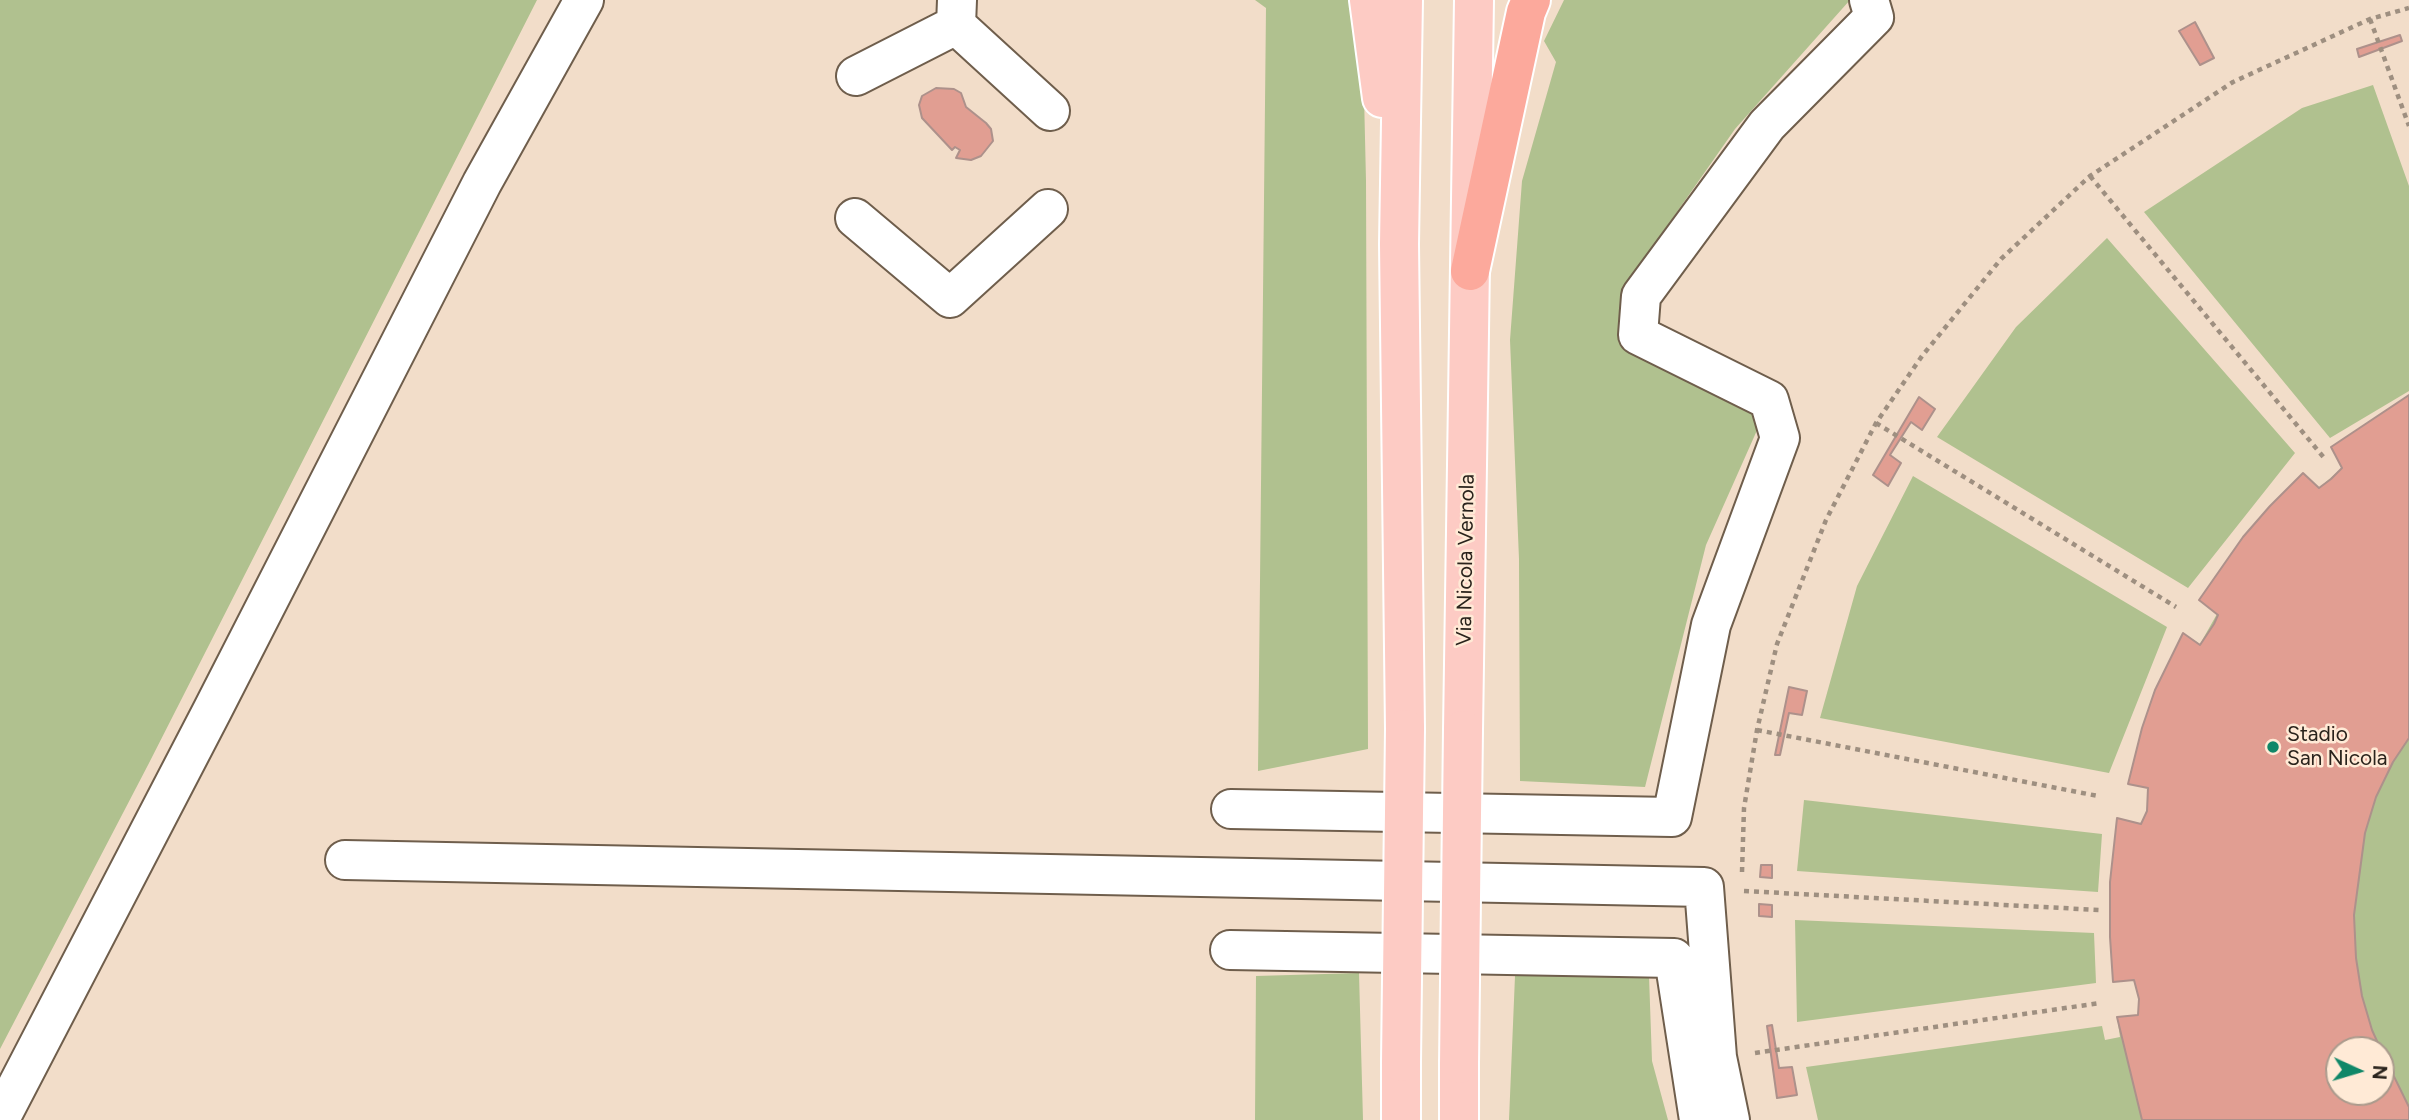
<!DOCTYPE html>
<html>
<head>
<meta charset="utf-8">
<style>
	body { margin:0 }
	#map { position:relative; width:2409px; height:1120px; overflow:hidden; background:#f2ddc9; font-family:Figtree,sans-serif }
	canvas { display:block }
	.north { position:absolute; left:2325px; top:1036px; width:70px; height:70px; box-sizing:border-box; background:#ffead6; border:2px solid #aa9a8c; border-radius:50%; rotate:94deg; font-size:19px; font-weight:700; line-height:28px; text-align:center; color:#2a231c }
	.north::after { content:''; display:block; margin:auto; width:24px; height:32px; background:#108768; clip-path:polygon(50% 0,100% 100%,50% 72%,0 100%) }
</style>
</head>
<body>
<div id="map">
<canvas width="2409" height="1120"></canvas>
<div class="north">N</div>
</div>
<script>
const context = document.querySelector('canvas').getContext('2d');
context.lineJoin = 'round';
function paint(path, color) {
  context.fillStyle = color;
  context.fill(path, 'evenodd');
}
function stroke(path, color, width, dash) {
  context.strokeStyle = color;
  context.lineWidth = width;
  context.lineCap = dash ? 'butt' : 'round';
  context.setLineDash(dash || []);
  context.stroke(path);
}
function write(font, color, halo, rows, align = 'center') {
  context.font = font + ' Figtree,sans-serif';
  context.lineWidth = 5;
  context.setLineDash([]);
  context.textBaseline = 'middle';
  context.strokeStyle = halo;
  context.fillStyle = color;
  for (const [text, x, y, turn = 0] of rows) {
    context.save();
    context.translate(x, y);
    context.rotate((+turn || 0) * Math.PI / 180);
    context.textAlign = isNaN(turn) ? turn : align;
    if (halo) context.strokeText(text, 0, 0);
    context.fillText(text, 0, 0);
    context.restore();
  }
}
paint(new Path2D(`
	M0,0H537L148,765L0,1049Z
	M1255,0H1352L1363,52L1366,181L1368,749L1258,771L1266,8Z
	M1564,0H1850L1735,129L1630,279L1621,337L1751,406L1758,428L1706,545L1645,787L1520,781L1519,559L1510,340L1522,181L1556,62L1544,41Z
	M2373,85L2409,186V391L2330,438L2144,212L2302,108Z
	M2107,238L2295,453L2188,588L1937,437L2016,327Z
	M2409,395V1120H1818L1806,1067L2102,1026L2105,1040L2120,1037L2117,1017L2138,1015L2139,999L2134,980L2113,982L2110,937V882L2117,818L2141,824L2147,811L2148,788L2128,784L2142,728L2155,690L2183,633L2200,644L2217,614L2199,600L2243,537L2303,473L2319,488L2342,468L2331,447ZM2339,1050H2381V1092H2339Z
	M1913,476L2167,627L2109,773L1820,718L1857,586Z
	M1804,800L2102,834L2098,892L1797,871Z
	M1795,920L2094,933L2096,983L1797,1022Z
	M1359,973L1363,1120H1255L1256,976Z
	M1515,976H1649L1652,1061L1668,1120H1509Z`), '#b0c18f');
const building = new Path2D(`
	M2195,22L2214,58L2200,65L2179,31Z
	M2400,35L2402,41L2359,57L2357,49Z
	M936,88L954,89L961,93L966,107L986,123L991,129L993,141L981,156L971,160L956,158L960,150L955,147L952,150L922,118L919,105L922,96Z
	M2409,395V738L2393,762L2376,797L2365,833L2354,915L2356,958L2362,996L2372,1030L2381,1050H2339V1092H2381V1050L2409,1107V1120H2142L2117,1017L2138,1015L2139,999L2134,980L2113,982L2110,937V882L2117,818L2141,824L2147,811L2148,788L2128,784L2142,728L2155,690L2183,633L2200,645L2214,624L2218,615L2199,600L2243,537L2270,506L2303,473L2319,488L2331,479L2342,468L2331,447Z
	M1919,397L1935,409L1922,430L1911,422L1890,455L1901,463L1888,486L1873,475Z
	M1789,687L1807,691L1802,715L1789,713L1780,755H1775Z
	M1761,865H1772V878L1760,877Z
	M1759,904L1772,905V917L1759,916Z
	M1772,1025L1779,1068L1792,1067L1797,1095L1777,1098L1767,1026Z`);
paint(building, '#e19e92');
stroke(building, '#ad918b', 2);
const minor = new Path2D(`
	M957,0L956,25L1050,111
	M856,76L956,25
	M855,218L950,298L1048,209
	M1231,809L1672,817L1711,625L1780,438L1769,400L1638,335L1641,296L1767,125L1874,17L1869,0
	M345,860L1704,887L1717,1057L1730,1120
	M1230,950L1674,958L1699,1120
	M0,1119L212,711L482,183L584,0`);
const major = new Path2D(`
	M1369,0L1382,98
	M1403,0L1399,244L1405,729
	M1463,730L1474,0
	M1459,1064V1120
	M1401,1120V1062`);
const highway = new Path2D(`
	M1470,271L1526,12L1531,0`);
stroke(minor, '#6f5e4c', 42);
stroke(major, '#fff', 42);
stroke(highway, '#fff', 42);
stroke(new Path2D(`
	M2370,19L2409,126
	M2090,176L2325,459
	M1876,423L2176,607
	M1757,730L2098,796
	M1742,872L1744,808L1757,730L1777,644L1826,520L1876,423L1922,356L2001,259L2090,176L2233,82L2370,19L2409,8
	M1744,891L2099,910
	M1755,1053L2100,1003`), '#9e8f80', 4.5, [5, 5]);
stroke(minor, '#fff', 38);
stroke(major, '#fdcbc4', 38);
stroke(highway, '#fca99c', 38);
const majorBridge = new Path2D(`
	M1401,1062L1405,729
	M1459,1064L1463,730`);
stroke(majorBridge, '#fff', 42, []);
stroke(majorBridge, '#fdcbc4', 38);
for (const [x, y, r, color] of [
	[2273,747,7,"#108768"]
]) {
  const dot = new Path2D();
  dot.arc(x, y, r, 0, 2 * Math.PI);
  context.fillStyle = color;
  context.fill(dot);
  stroke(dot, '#ffead6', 2.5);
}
write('21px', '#2a231c', '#ffead6', [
	["Via Nicola Vernola",1466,560,-89]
]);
write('21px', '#2a231c', '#ffead6', [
	["Stadio",2287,735],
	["San Nicola",2287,759]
], 'left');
</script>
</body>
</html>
